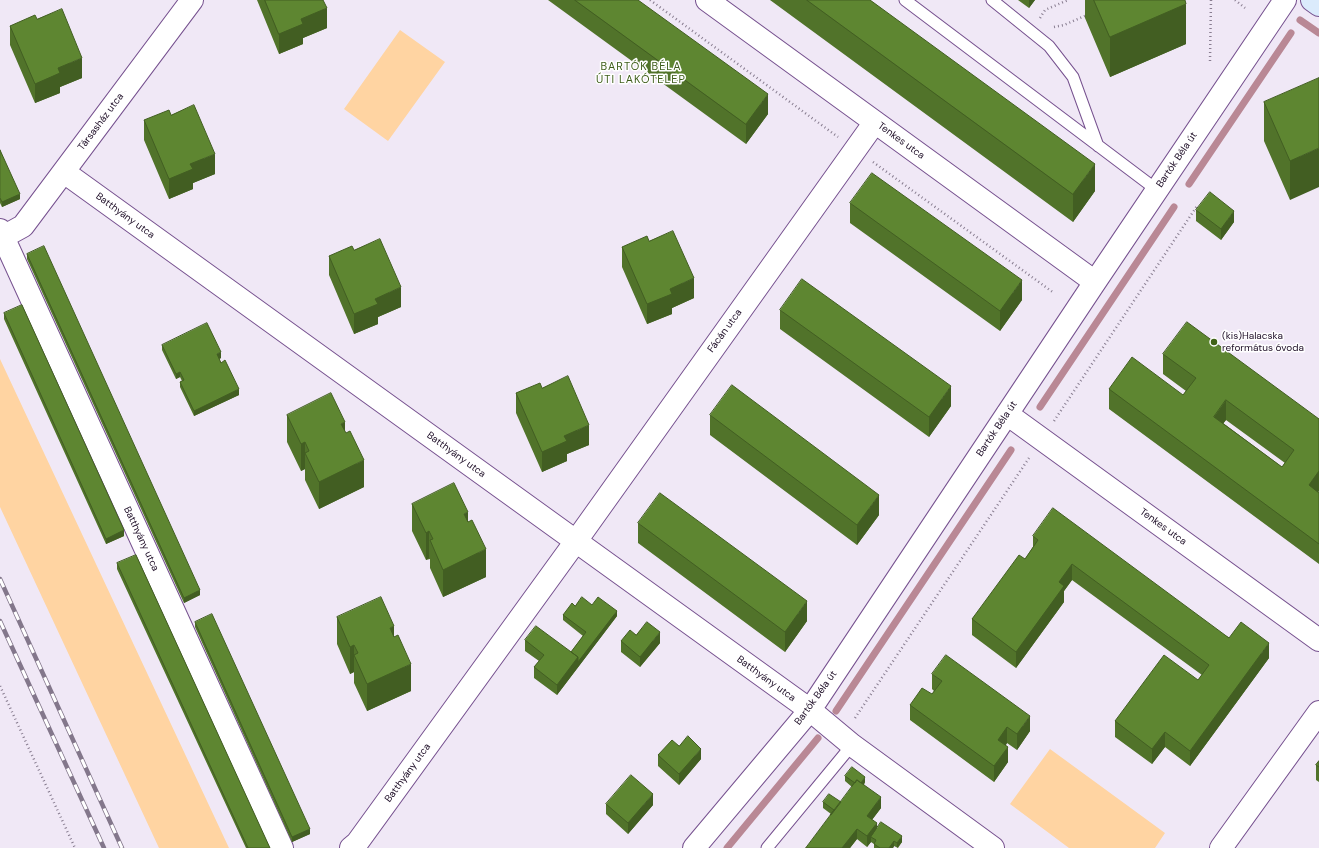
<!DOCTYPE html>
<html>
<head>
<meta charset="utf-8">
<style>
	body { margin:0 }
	canvas { display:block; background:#f0e8f6 }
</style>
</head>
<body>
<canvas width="1319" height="848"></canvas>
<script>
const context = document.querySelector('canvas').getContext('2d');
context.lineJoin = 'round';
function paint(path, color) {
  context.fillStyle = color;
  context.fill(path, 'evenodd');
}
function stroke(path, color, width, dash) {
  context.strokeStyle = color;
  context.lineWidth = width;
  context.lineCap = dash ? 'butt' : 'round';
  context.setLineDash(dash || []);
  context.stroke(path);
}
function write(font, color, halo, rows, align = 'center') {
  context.font = font + ' "DM Sans",sans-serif';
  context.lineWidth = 3;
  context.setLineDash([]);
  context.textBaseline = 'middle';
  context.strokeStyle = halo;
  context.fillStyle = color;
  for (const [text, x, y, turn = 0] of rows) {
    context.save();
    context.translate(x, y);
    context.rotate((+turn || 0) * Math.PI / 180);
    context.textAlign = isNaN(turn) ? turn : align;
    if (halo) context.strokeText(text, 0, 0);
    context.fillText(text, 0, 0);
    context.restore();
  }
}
paint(new Path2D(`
	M400,30L445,62L388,141L344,109Z
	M0,359L229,848H159L0,507Z
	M1050,749L1165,833L1155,848H1069L1010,804Z`), '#ffd4a2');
stroke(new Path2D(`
	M1300,20L1319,33
	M1189,184L1291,33
	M1040,407L1174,207
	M836,711L1011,450
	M727,848L818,738`), '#b98895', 7);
const service = new Path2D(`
	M905,0L1157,190
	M992,0L1049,46L1073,77L1098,146
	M767,848L852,745`);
const minor = new Path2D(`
	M707,0L1095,282
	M64,172L810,710L852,745L993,848
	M0,230L282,848
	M3,237L23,226L192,0
	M1007,414L1319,640
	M351,848L357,843L576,541L875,122
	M694,848L810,710L1095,282L1285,0
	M1221,848L1319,712`);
const secondary = new Path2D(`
	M1312,0L1319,5`);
stroke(service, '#76518f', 13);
stroke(minor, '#76518f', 24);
stroke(secondary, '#76518f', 24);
stroke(new Path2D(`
	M650,0L838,137
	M1235,0L1245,8
	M1040,18L1045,10L1068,0
	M1054,27L1064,25L1087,15
	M1210,61L1211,0
	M873,162L1054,293
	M1054,421L1197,206
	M0,686L75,848
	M855,718L1029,458`), '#897e91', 2.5, [1, 3]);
stroke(service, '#fff', 11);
stroke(minor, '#fff', 22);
stroke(secondary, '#dbebfc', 22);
const rail = new Path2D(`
	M0,579L122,848
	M0,621L104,848`);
stroke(rail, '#83778b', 4.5);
stroke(rail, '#fff', 3, [9]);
paint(new Path2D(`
	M257,0H323L327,28L303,38V44L279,54Z
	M548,0H638L768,114L746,144Z
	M770,0H870L1095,191L1073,222Z
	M1018,0H1035L1029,8Z
	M1085,0H1185L1186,44L1110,77L1085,18Z
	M37,19L82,78L60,87V93L35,103L10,45V26Z
	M1319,78L1290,200L1264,141V102Z
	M171,115L215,174L193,183V189L169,199L144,140V120Z
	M0,150L20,199L2,207L0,203Z
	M850,203L1022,300L1000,331L850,223Z
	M1196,210L1234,222L1221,240L1196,221Z
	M649,241L694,298L672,308V314L647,324L622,267V247Z
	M354,250L401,307L378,317V324L354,334L329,275V256Z
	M27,254L200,595L184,603L27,259Z
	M780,310L951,406L929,437L780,329Z
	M4,313L124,536L106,544L4,319Z
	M162,345L221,358L219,359L239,395L194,416L180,387V382L182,381L180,377L176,379L162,350Z
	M1163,354L1319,419V491L1318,492L1319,493V564L1109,409V389L1183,395L1186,391L1163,374ZM1226,420L1285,463L1282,467L1223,423Z
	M542,388L589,445L567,454V461L542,472L516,413V393Z
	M287,415L345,432L364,487L319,509L305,480V469L301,471L287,442Z
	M710,415L879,515L857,545L710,435Z
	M412,504L468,522L486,577L443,597L430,568V559L426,560L412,531Z
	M638,523L807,621L785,652L638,543Z
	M1033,536L1269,658L1190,766L1165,747L1152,764L1115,737V721L1198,680L1202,675L1072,580L1064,591V602L1016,668L972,635V619L1025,559L1033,547Z
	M117,563L270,848H246L117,569Z
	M592,605L617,616L557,695L534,678V667L539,661L525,651V640L571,652L583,636L563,620V615L575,606Z
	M337,617L394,637L411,691L367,711L354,683V672L350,674L337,644Z
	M195,622L310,834L292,842L195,627Z
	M636,635L660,643L640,667L621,652V641Z
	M932,674L1030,731L1017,750L1007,743L1006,745L1008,762L994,782L910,720V705L932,694L934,691L932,689Z
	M679,746L701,759L679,785L658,766V755Z
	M1319,761V782L1316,780V765Z
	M845,776L865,782L864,785L881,808L872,820L877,828L902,842L898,848L894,846L893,848H874V844L871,842L867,847L857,839L850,848H806L830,816L831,814L823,808V802H841L852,787L845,781Z
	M606,804L653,805L628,834L606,814Z`), '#51732a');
paint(new Path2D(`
	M1029,0H1035L1029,8Z
	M1186,4V44L1110,77V37Z
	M327,8V28L303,38V44L279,54V34L301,19Z
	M82,58V78L60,87V93L35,103V84L58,68Z
	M768,94V114L746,144V124Z
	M1319,148V187L1290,200V161Z
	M215,154V174L193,183V189L169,199V179L190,164Z
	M1095,164V191L1073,222V194Z
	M20,194V199L2,207V202Z
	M1234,211V222L1221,240V229Z
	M694,278V298L672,308V314L647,324V304L670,289Z
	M1022,280V300L1000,331V311Z
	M401,287V307L378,317V324L354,334V314L375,299Z
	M221,352V358L217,360V354Z
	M180,372V377L176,379V374Z
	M951,386V406L929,437V417Z
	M239,389V395L194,416V411Z
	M1226,400V420L1214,436V417Z
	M345,422V449L341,424Z
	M589,425V445L567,454V461L542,472V452L564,436Z
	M305,442V469L301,471V444Z
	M364,460V487L319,509V482Z
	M1319,471V491L1309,505V485Z
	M879,495V515L857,545V525Z
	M468,512V540L464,514Z
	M124,530V536L106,544V539Z
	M429,531V558L426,560V533Z
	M486,549V577L443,597V570Z
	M1072,564V580L1064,591V602L1016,668V652L1059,582Z
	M200,590V595L184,603V598Z
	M807,601V621L785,652V632Z
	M617,611V616L557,695V685L578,657Z
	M394,626V653L390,628Z
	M660,632V643L640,667V657Z
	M1269,643V658L1190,766V751Z
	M354,645V672L350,674V647Z
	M411,664V691L367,711V684Z
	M1030,716V731L1017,750V734Z
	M1007,727V743L998,755V740Z
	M1165,732V747L1152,764V749Z
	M1008,747V762L994,782V766Z
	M701,749V759L679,785V774Z
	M865,777V782L859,791V786Z
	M653,794V805L628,834V823Z
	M881,797V808L867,826V816Z
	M877,823V834L871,837V842L867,847V836Z
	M310,829V834L292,842V837Z
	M857,829V839L850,848H842Z
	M902,836V842L897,848V843Z
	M894,841V846L893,848H889Z`), '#425e22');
const building = new Path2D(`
	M265,0H323L327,8L301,19L303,24L279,34Z
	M575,0H638L768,94L746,124Z
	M807,0H870L1095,164L1073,194Z
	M1094,0H1185L1186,4L1110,37Z
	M62,9L82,58L58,68L60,73L35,84L10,26L35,15L37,19Z
	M1319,78V148L1290,161L1264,102Z
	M194,105L215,154L190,164L193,169L169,179L144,120L169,110L171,115Z
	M0,150L20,194L2,202L0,198Z
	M872,173L1022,280L1000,311L850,203Z
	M1210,192L1234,211L1221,229L1196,210Z
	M673,231L694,278L670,289L672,294L647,304L622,247L647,236L649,241Z
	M380,239L401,287L375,299L378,304L354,314L329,256L352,246L354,250Z
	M44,246L200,590L184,598L27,254Z
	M802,279L951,386L929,417L780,310Z
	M22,305L124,530L106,539L4,313Z
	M1187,322L1319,419V471L1309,485L1319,493V544L1109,389L1132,357L1183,395L1196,378L1163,354ZM1226,400L1294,450L1282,467L1214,417Z
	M207,323L221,352L217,354L221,363L225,360L239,389L194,411L180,382L184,380L180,372L176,374L162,345Z
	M568,376L589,425L564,436L567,441L542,452L516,393L540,383L542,388Z
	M732,385L879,495L857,525L710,415Z
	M331,393L345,422L341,424L346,433L350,431L364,460L319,482L305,453L309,451L305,442L301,444L287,415Z
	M454,483L468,512L464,514L468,522L472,520L486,549L443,570L430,540L433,539L429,531L426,533L412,504Z
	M660,493L807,601L785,632L638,523Z
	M1053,508L1229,638L1241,622L1269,643L1190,751L1165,732L1152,749L1115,721L1164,655L1198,680L1209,665L1072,564L1059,582L1064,586L1016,652L972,619L1019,555L1025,559L1038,540L1033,536Z
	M136,555L270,848H248L117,563Z
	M381,597L394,626L390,628L394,637L398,635L411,664L367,684L354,655L358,653L354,645L350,647L337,617Z
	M582,597L592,605L598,597L617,611L578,662V657L571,652L586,632L563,615L572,603L575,606Z
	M212,614L310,829L292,837L195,622Z
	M647,622L660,632L640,657L621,641L630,630L636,635Z
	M536,626L578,657L557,685L534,667L544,655L525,640Z
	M946,655L1030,716L1017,734L1007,727L998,740L1008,747L994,766L910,705L922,688L932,694L942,681L932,674Z
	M688,736L701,749L679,774L658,755L672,740L679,746Z
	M1319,761V767L1316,765Z
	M852,767L865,777L861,783L857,780L855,783L845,776Z
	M631,775L653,794L628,823L606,804Z
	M857,780L881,797L867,816L877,823L867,836L857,829L842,848H806Z
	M829,794L841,802L831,815H830L834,810L823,802Z
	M881,822L902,836L897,843L894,841L889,848H880L874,844L876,840L871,837Z`);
paint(building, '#5e8631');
stroke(building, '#425e22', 1);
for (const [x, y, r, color] of [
	[1214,342,4,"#406217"]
]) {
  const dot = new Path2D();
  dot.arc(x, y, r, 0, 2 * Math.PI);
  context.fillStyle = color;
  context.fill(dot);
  stroke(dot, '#fff', 1.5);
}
write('10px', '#1e0e27', '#fff', [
	["Társasház utca",101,122,-53],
	["Tenkes utca",901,141,36],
	["Bartók Béla út",1177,160,-56],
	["Batthyány utca",125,216,36],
	["Fácán utca",725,331,-54],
	["Bartók Béla út",997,429,-56],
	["Batthyány utca",456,455,36],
	["Tenkes utca",1163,527,36],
	["Batthyány utca",141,539,65],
	["Batthyány utca",766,679,36],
	["Bartók Béla út",816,698,-54],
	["Batthyány utca",408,773,-54]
]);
write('10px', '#1e0e27', '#fff', [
	["(kis)Halacska",1222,336],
	["református óvoda",1222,348]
], 'left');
context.letterSpacing = '1px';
write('11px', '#3e5d1a', '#fff', [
	["BARTÓK BÉLA",641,67],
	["ÚTI LAKÓTELEP",641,80]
]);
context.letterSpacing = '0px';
</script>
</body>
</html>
